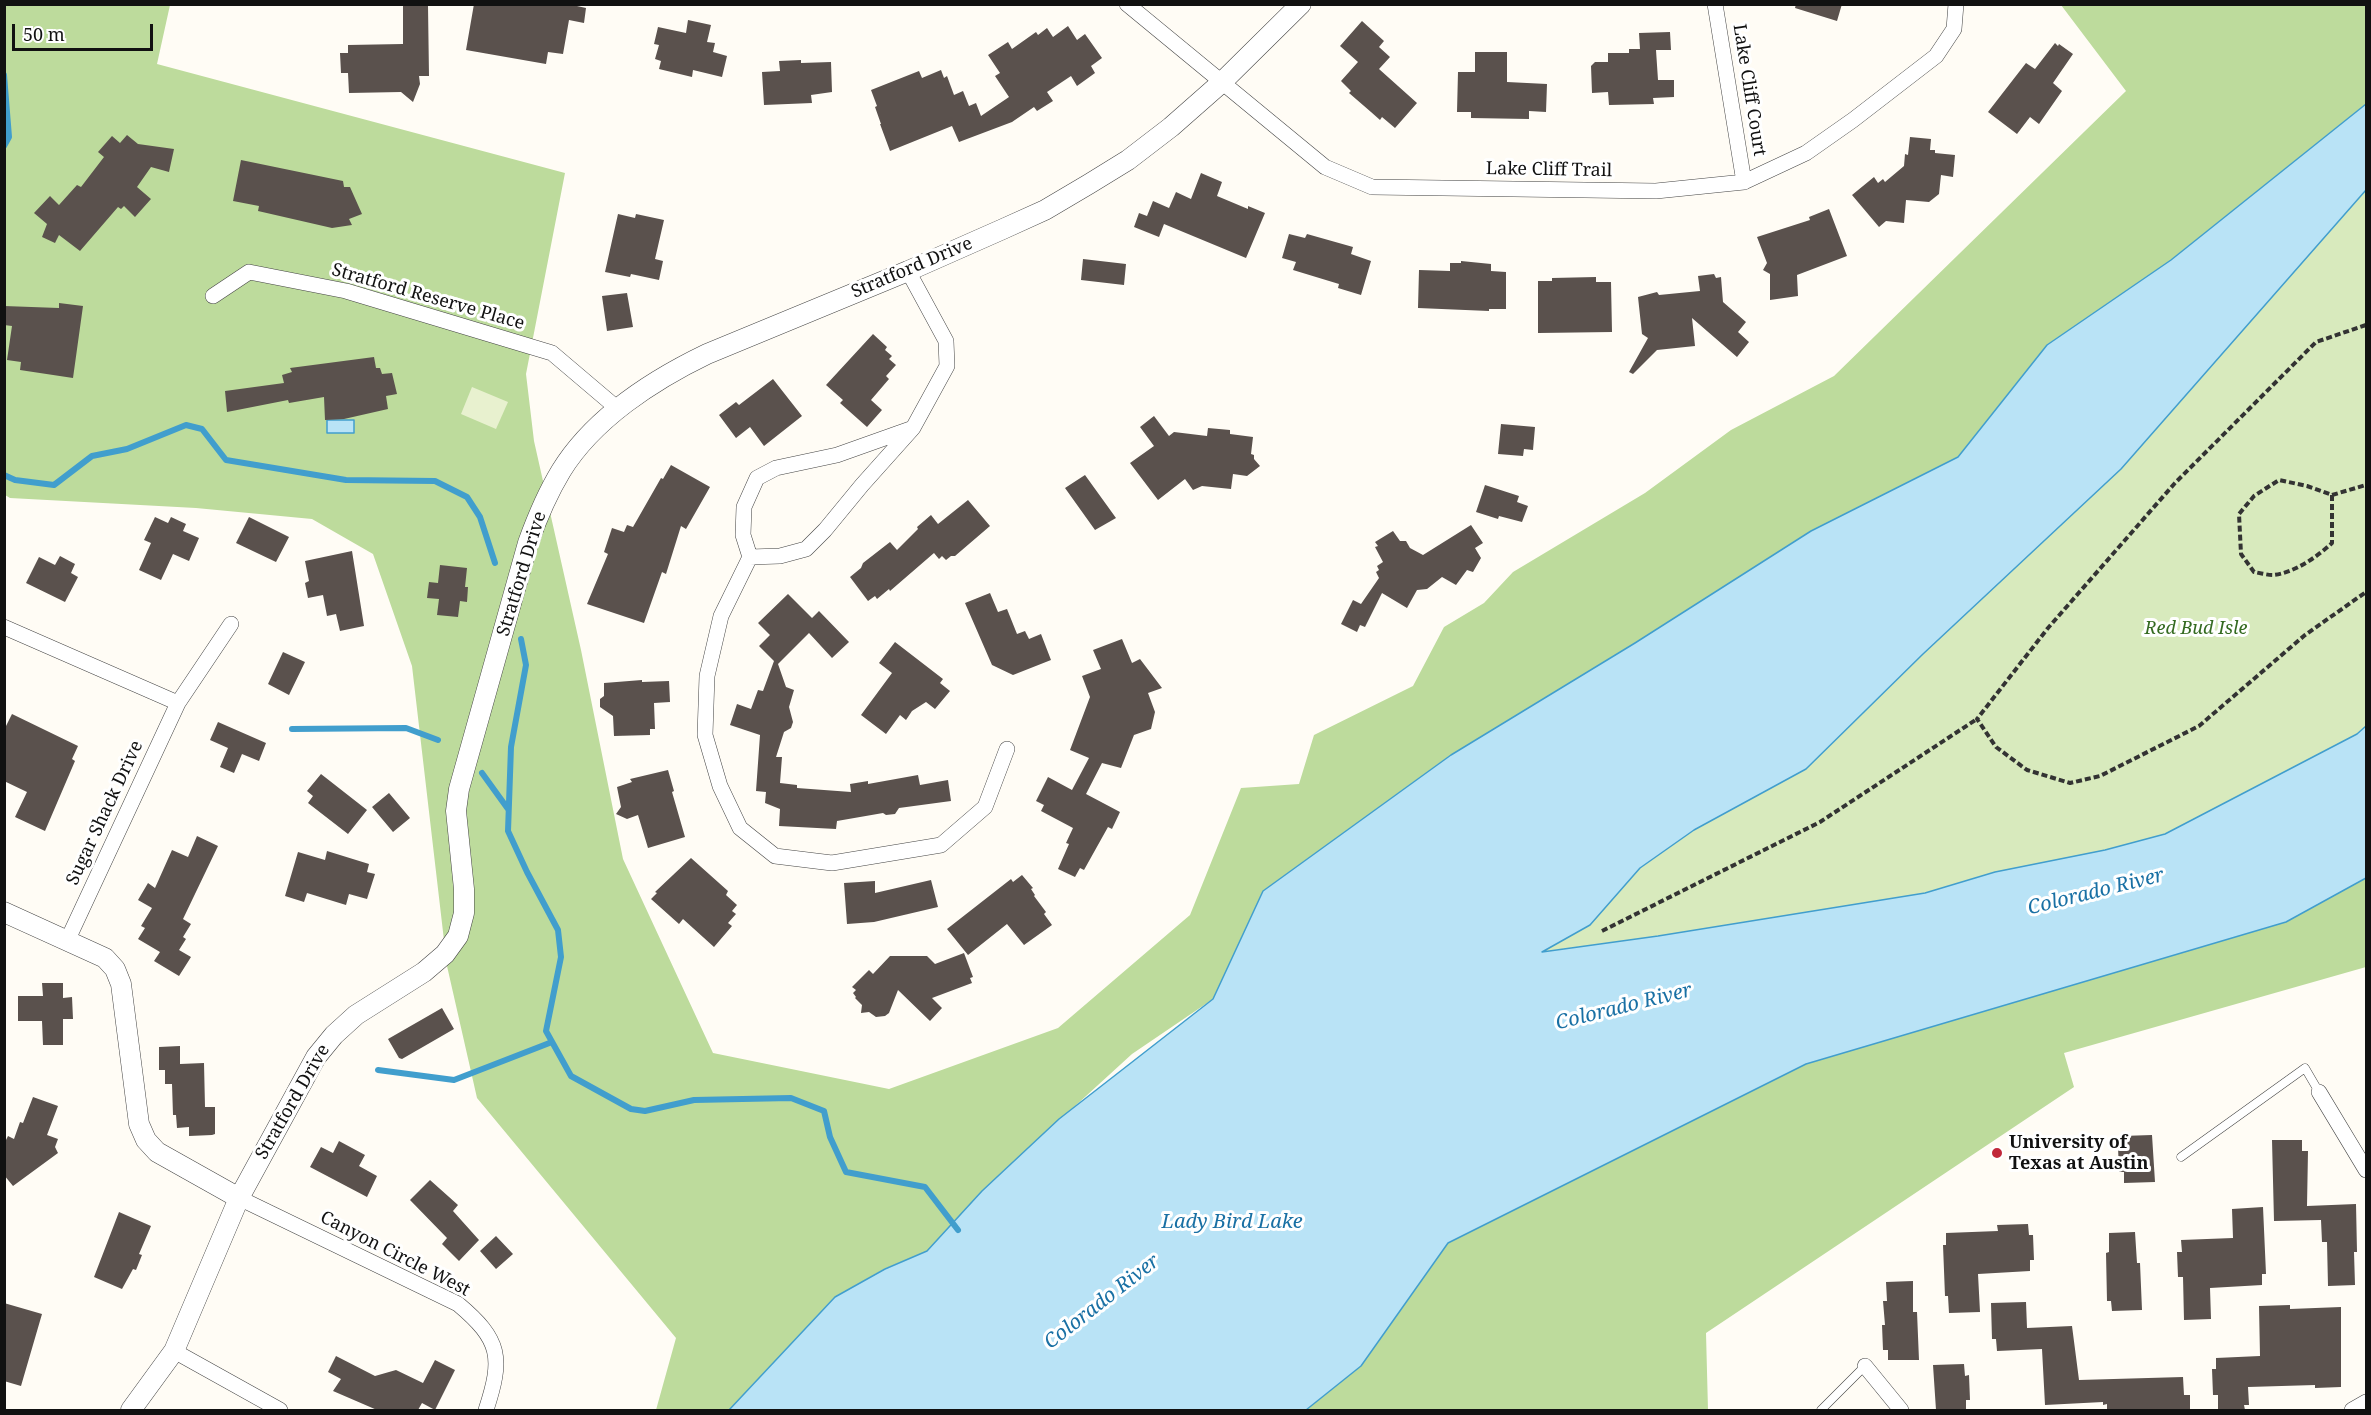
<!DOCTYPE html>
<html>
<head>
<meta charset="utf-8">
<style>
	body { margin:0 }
	#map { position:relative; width:2371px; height:1415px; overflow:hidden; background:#fffcf5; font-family:"Noto Serif",serif }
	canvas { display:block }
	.frame { position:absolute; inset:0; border:6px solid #111; pointer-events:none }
	.scale { position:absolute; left:12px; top:24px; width:141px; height:27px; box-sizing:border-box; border:3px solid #111; border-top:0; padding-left:8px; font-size:18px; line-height:21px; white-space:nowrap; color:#111; -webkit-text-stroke:4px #fff; paint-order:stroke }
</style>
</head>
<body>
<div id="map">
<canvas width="2371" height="1415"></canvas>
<div class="frame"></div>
<div class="scale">50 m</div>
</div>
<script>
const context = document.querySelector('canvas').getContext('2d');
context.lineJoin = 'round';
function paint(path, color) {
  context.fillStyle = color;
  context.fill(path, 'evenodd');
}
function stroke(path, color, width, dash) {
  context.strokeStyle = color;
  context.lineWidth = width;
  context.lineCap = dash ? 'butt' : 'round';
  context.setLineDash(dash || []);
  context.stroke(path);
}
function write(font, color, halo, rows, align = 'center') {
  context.font = font + ' "Noto Serif",serif';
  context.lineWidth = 6;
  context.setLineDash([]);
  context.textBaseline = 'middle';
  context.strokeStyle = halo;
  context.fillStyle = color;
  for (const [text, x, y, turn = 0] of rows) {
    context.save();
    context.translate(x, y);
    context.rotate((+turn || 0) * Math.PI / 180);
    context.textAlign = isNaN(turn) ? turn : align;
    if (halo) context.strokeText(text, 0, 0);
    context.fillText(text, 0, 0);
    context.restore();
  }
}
paint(new Path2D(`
	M2366,190V726L2357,734L2165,834L2105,850L1995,872L1925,893L1658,936L1540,952L1590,925L1640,868L1694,830L1806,769L1923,654L2121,469Z`), '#d8eabd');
paint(new Path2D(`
	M4,5H170L157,64L565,173L526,374L534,441L581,650L623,859L713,1053L889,1089L1058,1028L1190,915L1241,788L1299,784L1314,735L1413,686L1444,627L1484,603L1513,572L1645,493L1731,430L1834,376L2126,91L2061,5H2366V104L2171,260L2047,345L1958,457L1811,531L1635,643L1451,755L1263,891L1213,999L1132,1054L982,1191L927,1251L884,1269L835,1297L729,1410H656L676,1338L477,1098L447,966L412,666L373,554L312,519L196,508L10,498L5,495Z
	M2366,878V967L2064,1053L2074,1087L1706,1333L1708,1410H1306L1361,1366L1448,1243L1806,1064L2286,922Z`), '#bddb9c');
paint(new Path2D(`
	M472,387L508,402L496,429L461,414Z`), '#e8f1cf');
const water = new Path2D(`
	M2366,104V190L2121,469L1923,654L1806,769L1694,830L1640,868L1590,925L1542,952L1658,936L1925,893L1995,872L2105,850L2165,834L2357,734L2366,726V878L2286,922L1806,1064L1448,1243L1361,1366L1306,1410H729L835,1297L885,1269L927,1251L982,1191L1059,1119L1213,999L1263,891L1451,755L1635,643L1811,531L1958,457L2047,345L2171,260Z
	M327,420H354V433H327Z`);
paint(water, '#b9e3f6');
stroke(water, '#419ecd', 1.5);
stroke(new Path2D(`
	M4,75L9,137L4,146
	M4,475L15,480L54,485L92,456L127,449L186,425L202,429L226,460L346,480L435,481L467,497L480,517L495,563
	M521,639L526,665L511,747L508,831L527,872L558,930L561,957L546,1031L571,1076L631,1109L645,1111L694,1100L791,1098L824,1111L830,1137L846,1172L925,1187L958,1230
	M292,729L406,728L438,740
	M482,773L508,809
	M378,1070L454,1080L552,1042`), '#419ecd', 6);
paint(new Path2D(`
	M474,4H568L586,8L584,23L569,20L563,54L548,52L546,64L466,50Z
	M1796,4H1842L1837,21L1795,8Z
	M403,6H428L429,76H419L420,84L413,102L401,92L349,93L348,73H341L340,53H348V45L403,44Z
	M688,20L711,25L707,42L715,43L713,52L727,56L722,77L693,70L692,77L659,69L661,61L655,59L659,45L654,44L658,27L686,33Z
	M1362,21L1384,41L1379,47L1390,57L1379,69L1417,103L1395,128L1382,117L1380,120L1371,112L1349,93L1351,91L1341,81L1358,62L1340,46Z
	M1068,26L1077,40L1085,34L1102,58L1091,66L1095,73L1077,86L1071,76L1047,92L1053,101L1037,111L1034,107L1012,122L959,142L952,126L890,151L880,124H881L875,107L877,106L871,90L919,71L922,78L941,70L944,78L947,76L954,95L963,91L969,106L976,103L981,116L1009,97L995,76L1000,73L988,55L1008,42L1012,49L1036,32L1038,35L1047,28L1053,37Z
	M1670,32L1671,50H1656L1658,80H1674V97L1653,98L1654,104L1609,105L1608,92L1592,93L1591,66L1595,62H1608V53H1629V49H1640L1639,33Z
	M2055,43L2058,46L2059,44L2073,54L2053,83L2062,91L2039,124L2030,117L2017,134L1988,112L2026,63L2035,69Z
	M1475,52H1507V82L1547,84L1546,112L1529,111V119L1471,118V112H1457L1458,72H1475Z
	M801,60V63L831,62L832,92L811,95L812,103L764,105L762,72L780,71L779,61Z
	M127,135L138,144L174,149L169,172L151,167L137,187L151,199L135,217L124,206L121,209L118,207L80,251L59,235L55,243L42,237L47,224L34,213L50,196L59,205L77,185L81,187L104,157L98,152L112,136L120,143Z
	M1910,137L1931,139L1930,150H1935V153L1955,155L1953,177L1941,175L1939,194L1929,202L1906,200L1904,223L1886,221L1879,227L1852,195L1874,177L1878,183L1883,179L1885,182L1904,166L1905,154L1908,155Z
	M241,160L343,181L344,187H350L362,214L349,219L352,225L332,228L258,211L259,206L233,201Z
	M1201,173L1222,182L1217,196L1248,209V206L1265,213L1246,258L1164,224L1159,237L1134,227L1139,213L1147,216L1153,201L1169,208L1176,192L1191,199Z
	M1829,209L1847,256L1797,275L1798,296L1770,300V274L1763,270L1767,263L1757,237L1810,220L1809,217Z
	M618,214L635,218L636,214L664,220L655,259L663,261L659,280L631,274L630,277L605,272Z
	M1289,234L1305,238L1307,234L1353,247L1351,254L1371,261L1361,295L1338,288L1339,284L1293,270L1296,262L1282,258Z
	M1083,259L1126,264L1124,285L1081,280Z
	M1461,261L1491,264V271L1506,272V309H1489V311L1418,308L1419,270L1450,271V263H1461Z
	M1714,274L1716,278L1721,277L1723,302L1746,322L1738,332L1749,342L1737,357L1692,318L1695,346L1657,350L1633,374L1629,372L1648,338L1642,334L1638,297L1657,292L1659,295L1700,291L1698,276Z
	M1596,277V282H1611L1612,332L1538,333V281H1552V278Z
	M627,293L633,327L607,331L602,296Z
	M59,303L83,306L73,378L20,370L21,362L7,360L12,326L4,325V306L59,308Z
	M873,334L887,347L885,350L892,356L889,359L896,365L886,376L889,379L871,400L882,410L867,427L840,403L843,400L826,385Z
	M374,357L376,368H380L382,374L392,373L397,394L386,396L388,409L344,419L325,420L324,397L289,403L288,400L227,412L225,391L284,383L282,375L292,372L290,368Z
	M773,379L802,416L764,446L750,427L736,438L719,415L736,402L739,405Z
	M1154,416L1169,436L1174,432L1207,436L1208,428L1230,430V434L1253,437L1251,454L1254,455V459L1260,466L1247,476L1233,474L1231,489L1202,486L1193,490L1185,479L1158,500L1130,463L1154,446L1140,427Z
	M1501,424L1535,427L1533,450L1524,449L1523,456L1498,454Z
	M671,465L710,487L686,529L681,526L666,574L662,572L644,623L587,604L608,554L604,552L612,528L624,532L627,525L633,527L661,478L663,479Z
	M1085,475L1116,518L1095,530L1065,488Z
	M1485,485L1519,496L1517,502L1528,506L1522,522L1499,516L1498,519L1476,512Z
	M968,500L990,526L955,556H951L946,560L942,556L939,559L934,553L890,591L889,589L877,599L875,596L868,601L850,577L861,568L863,563L890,542L897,550L918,529L917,527L931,515L938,524Z
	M155,517L168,523L171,517L186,524L183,531L199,538L189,561L173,554L161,580L139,570L151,543L144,540Z
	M249,517L289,537L276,562L236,543Z
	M1471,525L1483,543L1475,548L1481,558L1473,572L1467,570L1456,585L1442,577L1427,589L1417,590L1407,608L1382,593L1365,627L1360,625L1357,632L1341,624L1353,600L1361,604L1379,578L1376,572L1379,570L1377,566L1383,562L1375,547L1378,546L1375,542L1393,531L1400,541H1406L1410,548L1423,555Z
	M352,551L364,626L340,631L336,614L327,616L323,595L308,598L305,583L309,581L305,561Z
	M60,556L75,564L71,573L78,577L65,602L26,583L39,557L55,565Z
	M440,565L467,568L465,587H468L467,602L460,601L458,617L437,615L439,599L427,598L429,582L438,583Z
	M990,593L998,612L1007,609L1017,634L1025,631L1029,639L1041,634L1051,660L1013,675L992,665L965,603Z
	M788,594L812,618L819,611L849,642L832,658L809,633L778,664L786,687L794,690L789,707L793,722L791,728L784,732L776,757H782L780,783L797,785V788L851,792L850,784L868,781V784L918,775L920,785L948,780L951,801L899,808L895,814L886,815L883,813L837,821L836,829L779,826L780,809L765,803L766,792L756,791L760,735L730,725L737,704L751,709L758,690L763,691L774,661L759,646L770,635L758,623Z
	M1122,639L1132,663L1140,659L1162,688L1148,693L1155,712L1151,729L1134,735L1121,768L1102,763L1086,794L1120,812L1112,829L1108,827L1084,870L1080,868L1075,877L1058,869L1069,844L1066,843L1073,828L1041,811L1044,805L1036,801L1048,777L1072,790L1089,758L1070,750L1090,697L1082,676L1101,669L1093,650Z
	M895,642L943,679L940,683L950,691L935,709L926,702L912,711L906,720L900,715L886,734L861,715L892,673L879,663Z
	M283,652L305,662L289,695L268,684Z
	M642,680V682L669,681L670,702L654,703L655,729H650V735L614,736L613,716L600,707V699L604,696V683Z
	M12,714L78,746L72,759L75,761L45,831L15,817L27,792L4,781V730Z
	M218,722L266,743L259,761L242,754L234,773L220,767L228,748L210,740Z
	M668,770L674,791L672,792L685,837L648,848L638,815L627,819L616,814L621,807L617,787L632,782L630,779Z
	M321,774L367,810L348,834L308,803L313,796L307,791Z
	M389,793L410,818L393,832L372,807Z
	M197,836L218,846L183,919L191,924L183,937L186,939L179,950L191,957L179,976L154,961L160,952L138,939L145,928L141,926L152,908L138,900L148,883L155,888L172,850L188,857Z
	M327,851L369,864L367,872L375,874L367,899L349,894L346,905L307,893L304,902L285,896L298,852L325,860Z
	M691,858L728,891L726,895L737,905L732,911L736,914L728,923L732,926L714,947L683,919L679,924L651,899L657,893L655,892Z
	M1022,875L1033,888L1031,889L1035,895L1034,896L1046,912L1044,914L1052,925L1024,945L1007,924L968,955L947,929L1011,879L1013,882Z
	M931,880L938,907L874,922L847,924L844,883L875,881V893Z
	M964,953L973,977L970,978L972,983L932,998L942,1008L930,1021L898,990L889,1013L885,1016L876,1017L869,1012L861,1013L862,1005L855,998L856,997L853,993L856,990L852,987L869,970L873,974L890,956H927L935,964Z
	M42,983H63V998L72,997L73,1019H63V1045H43L42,1021H18V996H43Z
	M442,1008L454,1029L402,1059L399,1058L388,1039Z
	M180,1046V1064L204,1063L205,1107H215V1134L212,1135L189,1136V1127L177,1128L176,1115H173L172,1084H165V1070H159V1047Z
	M33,1097L58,1106L47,1135L58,1139L55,1147L58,1153L13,1186L4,1175V1144L8,1136L14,1139L20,1122L23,1123Z
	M2152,1135L2155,1182L2124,1183V1172H2119L2118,1147H2123L2122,1136Z
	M2272,1140H2302V1151H2308L2307,1206L2356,1204L2357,1252H2354L2355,1285L2328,1286L2327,1242H2322L2321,1220L2274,1221Z
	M339,1141L365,1155L359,1166L377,1176L367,1197L310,1167L321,1147L333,1153Z
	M430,1180L458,1205L453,1211L479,1240L459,1261L442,1244L447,1238L410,1200Z
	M2263,1207L2266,1274H2262V1285L2210,1288L2211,1319L2184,1320L2183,1277H2178L2177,1252H2182L2181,1240L2233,1238L2232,1209Z
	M119,1212L151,1226L139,1254L142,1255L136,1270L133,1269L122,1289L94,1277Z
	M2028,1224L2029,1235H2033L2034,1260H2030V1271L1978,1274L1980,1312L1949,1313L1948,1296H1945L1943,1245H1946V1233L1998,1231L1997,1225Z
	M2135,1232L2137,1263H2140L2142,1310L2112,1311L2111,1301H2107L2106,1253L2109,1252V1233Z
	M496,1236L513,1254L496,1269L480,1251Z
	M1913,1281V1312H1917L1919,1360H1888V1350H1883L1882,1325H1885L1883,1301H1887L1886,1282Z
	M2026,1302L2027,1328L2072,1326L2079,1380L2183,1377L2184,1395H2190V1410H2107V1404L2103,1405V1402L2045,1405L2042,1349L1997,1351L1996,1339H1992L1991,1303Z
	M4,1303L42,1314L21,1386L4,1381Z
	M2290,1305V1309L2341,1307V1387L2315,1388V1385L2248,1387L2249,1405H2244L2245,1410H2218V1395H2213L2212,1369H2216V1358L2260,1356L2259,1306Z
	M336,1356L375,1376L396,1370L423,1383L435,1360L455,1370L435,1410L422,1403L418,1410H377L333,1391L341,1379L328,1372Z
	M1964,1364L1965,1376L1969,1375L1970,1400H1966V1410H1936L1933,1365Z`), '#5a514d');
const service = new Path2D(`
	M2181,1157L2305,1068L2319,1092
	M1821,1410L1865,1366`);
const minor = new Path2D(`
	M1127,4L1325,167L1372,187L1656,191L1744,182L1806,153L1853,120L1936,56L1954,29L1956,4
	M1715,4L1744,182
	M213,296L249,272L346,291L552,353L618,409
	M913,428L837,455L776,468L757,478L744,507L743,535L750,557L721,616L707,676L705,735L720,786L740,828L775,856L832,863L941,845L985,807L1007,749
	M750,557L780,556L806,549L825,530L862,485L913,428L947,366L946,341L908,271
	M4,627L178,703
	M68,939L178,703L231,624
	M2319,1092L2366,1170
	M239,1198L458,1304C501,1340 503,1358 486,1410
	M174,1351L280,1410
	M1865,1366L1901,1410
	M2352,1410L2366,1402`);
const tertiary = new Path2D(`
	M4,912L105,958L115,969L121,984L139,1124L146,1140L157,1152L239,1198
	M131,1410L174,1351L239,1198L316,1057L334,1035L356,1015L424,972L445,954L458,936L464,913V889L456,811L459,789L528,543C537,518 547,494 561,471C593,419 653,380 707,354L908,271L1003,229L1045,210L1089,184L1128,160L1171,127L1221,83L1301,4`);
stroke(service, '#444', 9);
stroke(minor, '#444', 16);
stroke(tertiary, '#444', 21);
stroke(new Path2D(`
	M2366,325L2316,342L2175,483L2048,628L1977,719L1996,747L2027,770L2070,783L2100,776L2199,726L2305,635L2366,592
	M2332,495V543C2317,557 2294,573 2273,575C2267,575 2260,573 2254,572L2241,554L2239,514L2254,496L2279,480L2307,486L2332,495L2366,485
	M1602,931L1820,822L1977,719`), '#333', 4, [6, 3]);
stroke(service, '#fff', 8);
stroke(minor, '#fff', 15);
stroke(tertiary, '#fff', 20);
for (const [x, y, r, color] of [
	[1997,1153,6,"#c1283a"]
]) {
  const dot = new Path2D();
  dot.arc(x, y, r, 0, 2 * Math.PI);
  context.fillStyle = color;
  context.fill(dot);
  stroke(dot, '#fff', 2);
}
write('18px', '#111', '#fff', [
	["Lake Cliff Court",1749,90,81],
	["Lake Cliff Trail",1549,170,1],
	["Stratford Drive",912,268,-23],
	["Stratford Reserve Place",428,297,16],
	["Stratford Drive",522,574,-73],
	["Sugar Shack Drive",105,813,-65],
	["Stratford Drive",293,1102,-60],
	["Canyon Circle West",395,1254,27]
]);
write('italic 18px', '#346a20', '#fff', [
	["Red Bud Isle",2196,629]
]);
write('bold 18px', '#111', '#fff', [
	["University of",2009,1143],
	["Texas at Austin",2009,1164]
], 'left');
write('italic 20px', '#1970a4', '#fff', [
	["Colorado River",2096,892,-14],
	["Colorado River",1624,1007,-14],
	["Lady Bird Lake",1232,1222],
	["Colorado River",1102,1302,-38]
]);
</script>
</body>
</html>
